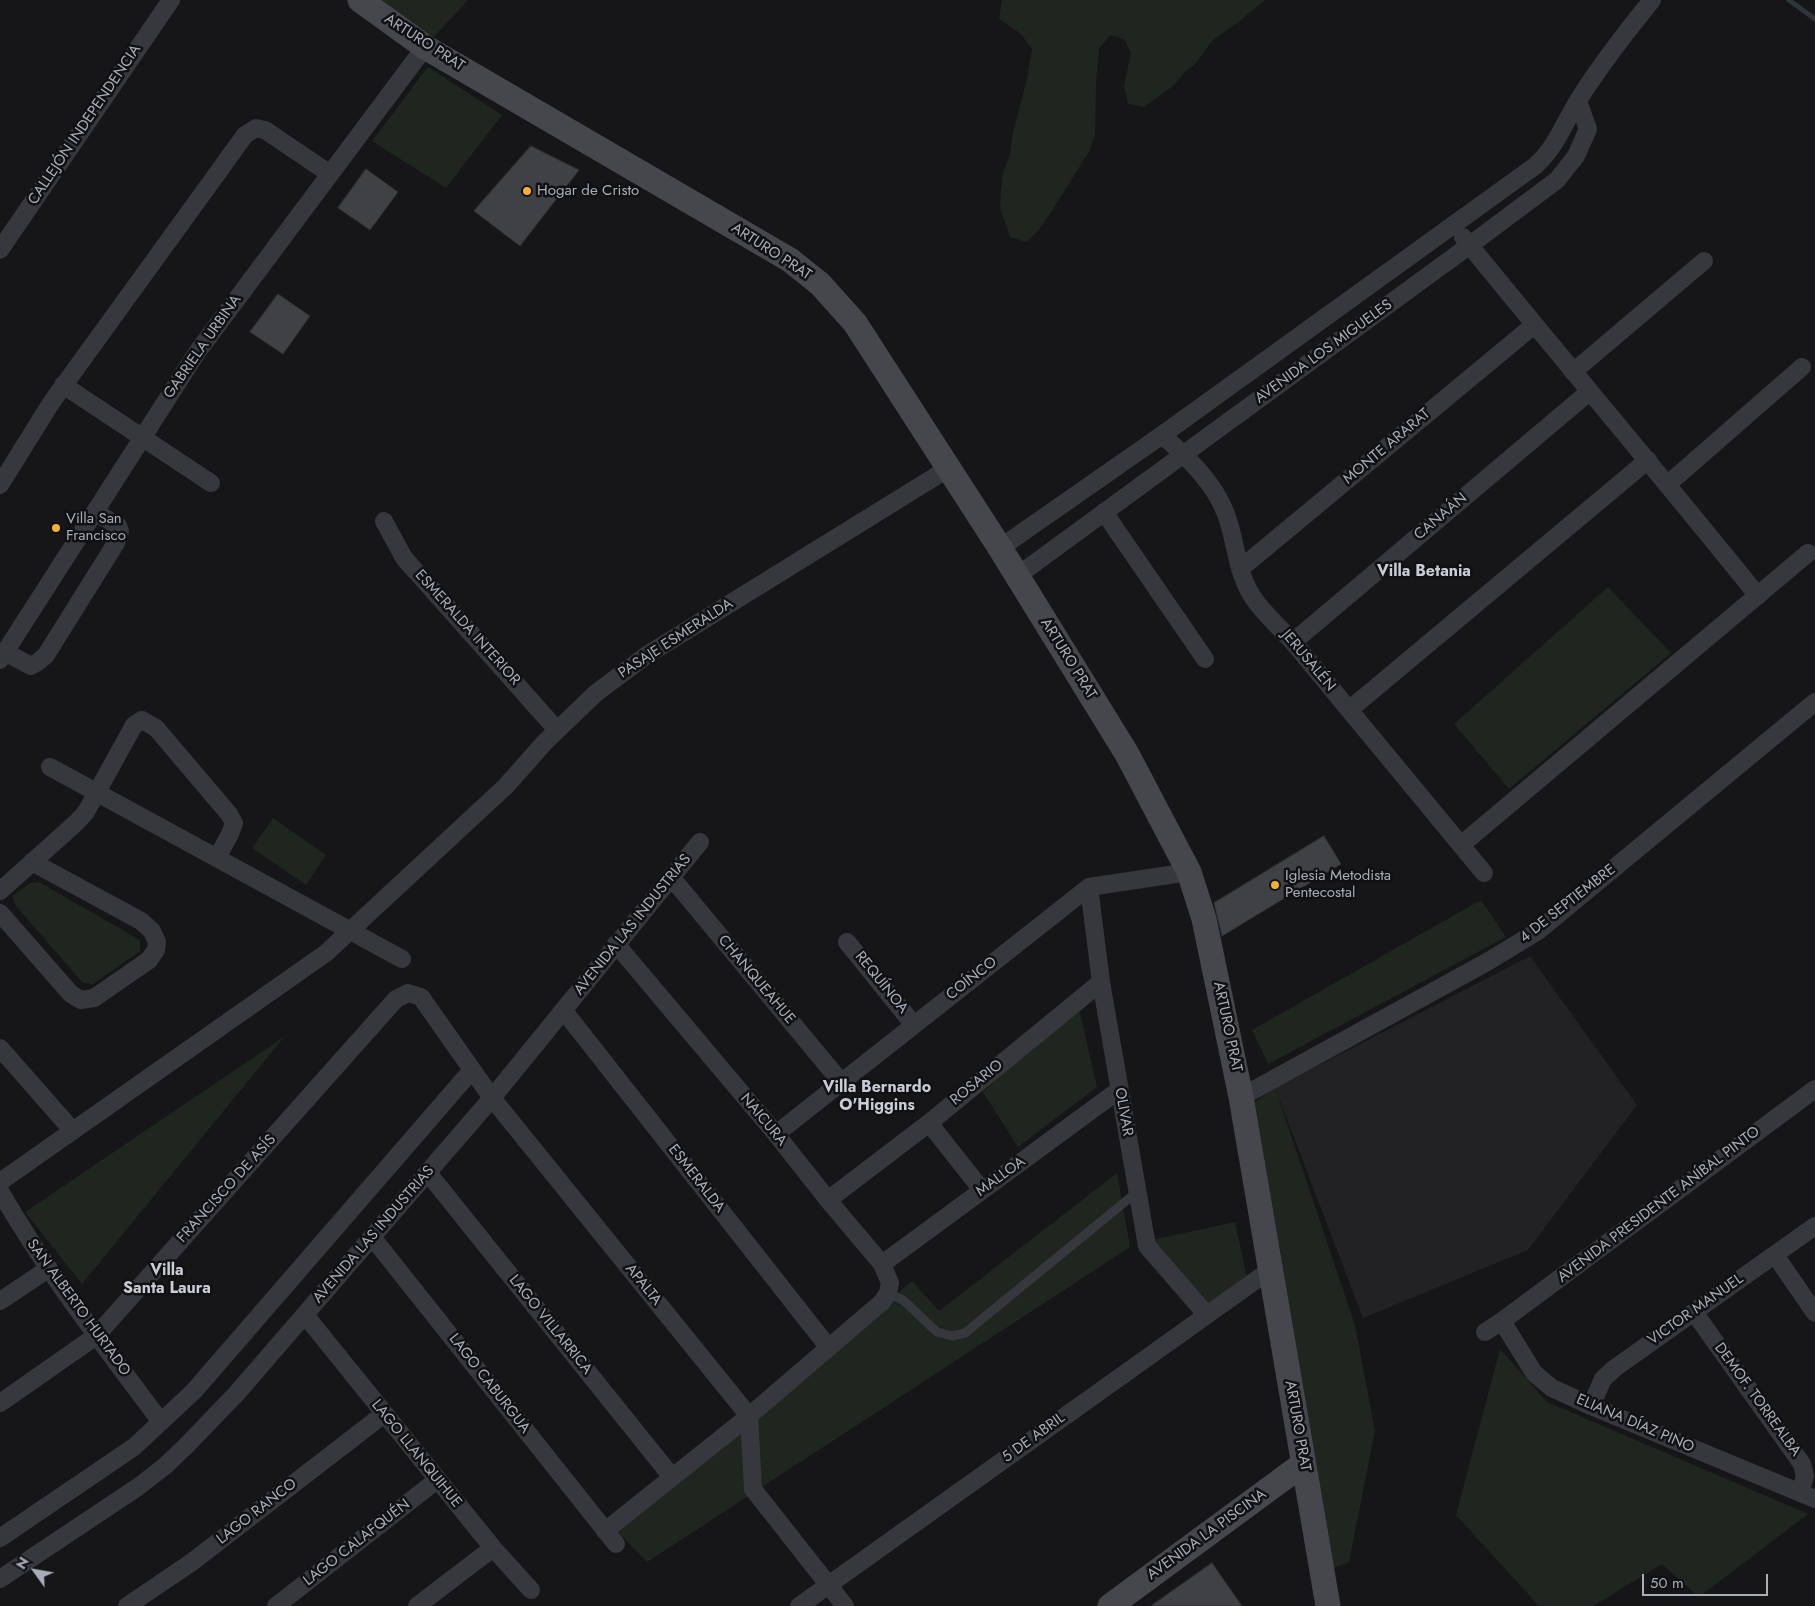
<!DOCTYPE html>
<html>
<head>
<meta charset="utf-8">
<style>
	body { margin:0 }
	#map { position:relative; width:1815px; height:1606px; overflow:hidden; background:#161618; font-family:Jost,sans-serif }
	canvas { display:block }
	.north { position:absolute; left:10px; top:1546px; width:50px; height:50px; -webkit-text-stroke:4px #111113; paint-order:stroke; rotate:302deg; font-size:14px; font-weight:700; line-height:20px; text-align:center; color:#a8adb8 }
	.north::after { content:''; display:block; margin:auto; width:18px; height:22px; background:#a8adb8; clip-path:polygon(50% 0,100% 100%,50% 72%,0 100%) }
	.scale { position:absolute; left:1642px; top:1574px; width:126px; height:22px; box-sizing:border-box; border:2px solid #a8adb8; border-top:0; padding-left:6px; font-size:15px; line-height:18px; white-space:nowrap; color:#a8adb8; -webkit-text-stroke:4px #111113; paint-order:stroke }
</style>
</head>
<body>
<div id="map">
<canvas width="1815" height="1606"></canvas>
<div class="north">N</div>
<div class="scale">50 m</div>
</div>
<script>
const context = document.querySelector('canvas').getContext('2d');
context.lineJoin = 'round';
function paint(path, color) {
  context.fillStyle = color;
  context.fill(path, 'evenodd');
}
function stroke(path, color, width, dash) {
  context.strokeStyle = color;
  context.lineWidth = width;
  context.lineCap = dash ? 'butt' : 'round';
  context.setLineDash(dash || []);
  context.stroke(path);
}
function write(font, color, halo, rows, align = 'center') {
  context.font = font + ' Jost,sans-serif';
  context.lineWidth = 5;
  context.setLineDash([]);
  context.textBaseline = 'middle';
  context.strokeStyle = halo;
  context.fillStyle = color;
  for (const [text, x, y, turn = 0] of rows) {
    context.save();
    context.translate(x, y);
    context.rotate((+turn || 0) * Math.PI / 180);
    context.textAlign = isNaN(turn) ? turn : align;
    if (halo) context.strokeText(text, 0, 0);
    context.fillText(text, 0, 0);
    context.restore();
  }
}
paint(new Path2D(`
	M1530,956L1637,1105L1528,1250L1363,1318L1275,1088Z`), '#222225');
paint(new Path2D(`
	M373,0H468L431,40Z
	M1002,0H1265L1241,20L1212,41L1196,63L1184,73L1173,86L1144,107L1128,104L1124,86L1131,53L1124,39L1110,35L1099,49L1096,82L1095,134L1090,150L1050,214L1037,232L1026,242L1010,237L1000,208L1001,190L1003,172L1010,155L1013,132L1027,79L1032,49L1021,34L999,19Z
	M428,67L502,115L446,188L372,141Z
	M1608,587L1671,653L1509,789L1454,724Z
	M273,818L326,855L306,885L252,848Z
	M39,882L140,940V951L93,984L83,983L16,906L12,896L31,883Z
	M1481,900L1506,937L1268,1064L1252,1030Z
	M1078,1004L1097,1087L1018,1147L983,1092Z
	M284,1037L82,1284L25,1212Z
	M1275,1088L1355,1325L1375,1431L1349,1562L1326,1571L1241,1111Z
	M1117,1173L1130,1247L647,1562L618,1532L912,1281L939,1311Z
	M1235,1222L1247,1278L1194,1313L1147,1241Z
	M1500,1349L1547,1402L1808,1514L1699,1597L1662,1564L1593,1606H1539L1456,1515Z`), '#1e261f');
stroke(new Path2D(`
	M1789,0L1815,19`), '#2c353c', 5);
const building = new Path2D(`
	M531,146L579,170L520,246L474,211Z
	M366,169L398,192L370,230L338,208Z
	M278,294L310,316L283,354L250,332Z
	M1324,836L1341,864L1222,936L1214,903Z
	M1212,1563L1242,1606H1151Z`);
paint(building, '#404145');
stroke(building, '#303034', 1);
stroke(new Path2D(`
	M888,1293L903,1300L937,1332L952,1336L965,1333L1137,1192`), '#37383d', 9);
stroke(new Path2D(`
	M1463,237C1560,357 1661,475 1758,596
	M0,250L171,0
	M1573,372L1704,261
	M63,385L211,483
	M1162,435C1187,457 1214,482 1226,514C1237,543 1236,577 1257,603C1269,619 1285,632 1298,648C1360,723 1422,798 1484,873
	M1668,484L1802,367
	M0,485L51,403L245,135L256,128L265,130L330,174
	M1104,512L1205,659
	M384,521L404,558L557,730
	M1000,548L1162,435L1535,166C1557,146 1564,123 1579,99C1601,64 1626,32 1652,0
	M1240,569L1534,325
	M1017,576L1470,245L1557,180L1576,156L1588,129L1578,101
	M1293,642L1589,392
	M5,652L31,666L38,662L46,655L116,543L120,531L118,526L95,512
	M0,660L198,351L425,47
	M1349,710L1648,460
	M50,767L402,959
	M1461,845L1808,553
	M671,877L841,1082
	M1089,887L1101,982L1147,1246L1206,1314
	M0,891L77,822L86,812L134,725L142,720L156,728L229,814L234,823L230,834L217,858
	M0,913L71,994L81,1000L94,998L149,960L156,950L157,942L152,931L141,921L32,862
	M847,942L914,1025
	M564,1011L829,1348
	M0,1048L73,1131
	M1241,1097L1487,962L1538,931L1815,702
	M929,1123L982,1190
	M776,1134L1089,887L1189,872
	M428,1173L672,1477
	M0,1182L326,953L506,786L545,742L596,693L647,655L949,468
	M0,1191C47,1273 105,1347 161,1422
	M828,1200L929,1123L1101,982
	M372,1237L616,1544
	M1775,1255L1815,1313
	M882,1264L1119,1090
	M0,1301L48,1269
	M1694,1312L1802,1464L1805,1476L1800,1493
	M305,1315L493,1548L531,1590
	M1502,1321L1815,1089
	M1485,1332L1502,1321L1534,1373L1552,1388L1591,1406L1815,1499
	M0,1403L96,1336L396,999L408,993L421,997L492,1098L749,1416L753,1489L845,1606
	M1591,1406L1603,1379L1615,1368L1815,1226
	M605,1531L749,1416L882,1302L888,1293L890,1283L882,1264L828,1200L776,1134L616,944
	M0,1538L134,1447L194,1391L472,1070
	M0,1579L138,1487L165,1466L186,1446L237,1393L492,1098L700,842
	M127,1606L192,1562L384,1414
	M276,1606L437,1480
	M417,1606L493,1548
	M799,1606L1270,1270`), '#37383d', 18);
stroke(new Path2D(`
	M360,0L425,47L790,260L820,284L855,323L1000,548L1127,754L1189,872L1204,919L1241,1097L1328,1606
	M1110,1606L1303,1464`), '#45474d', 25);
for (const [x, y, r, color] of [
	[527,191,5,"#f2b134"],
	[56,528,5,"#f2b134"],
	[1275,885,5,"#f2b134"]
]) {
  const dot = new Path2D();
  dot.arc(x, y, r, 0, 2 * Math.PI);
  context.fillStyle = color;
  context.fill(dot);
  stroke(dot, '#111113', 2);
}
write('15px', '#a8adb8', '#111113', [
	["ARTURO PRAT",424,43,33],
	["CALLEJÓN INDEPENDENCIA",85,125,-56],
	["ARTURO PRAT",771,252,33],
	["GABRIELA URBINA",203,347,-55],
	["AVENIDA LOS MIGUELES",1324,352,-36],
	["MONTE ARARAT",1387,447,-40],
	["CANAÁN",1441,517,-40],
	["ESMERALDA INTERIOR",467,628,48],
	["PASAJE ESMERALDA",676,639,-33],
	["ARTURO PRAT",1068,659,58],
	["JERUSALÉN",1308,661,50],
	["4 DE SEPTIEMBRE",1568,904,-38],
	["AVENIDA LAS INDUSTRIAS",633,925,-51],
	["COÍNCO",972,979,-38],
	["CHANQUEAHUE",756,980,50],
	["REQUÍNOA",881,983,51],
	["ARTURO PRAT",1227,1027,78],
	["ROSARIO",977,1083,-39],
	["OLIVAR",1123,1112,80],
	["NAICURA",763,1120,50],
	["MALLOA",1001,1177,-36],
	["ESMERALDA",696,1179,52],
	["FRANCISCO DE ASÍS",227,1189,-48],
	["AVENIDA PRESIDENTE ANÍBAL PINTO",1659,1205,-37],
	["AVENIDA LAS INDUSTRIAS",374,1235,-49],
	["APALTA",643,1285,51],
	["SAN ALBERTO HURTADO",78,1308,54],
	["VICTOR MANUEL",1696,1310,-35],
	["LAGO VILLARRICA",550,1325,51],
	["LAGO CABURGUA",489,1384,52],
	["DEMOF. TORREALBA",1757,1400,54],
	["ELIANA DÍAZ PINO",1635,1424,23],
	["ARTURO PRAT",1297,1426,80],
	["5 DE ABRIL",1034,1438,-36],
	["LAGO LLANQUIHUE",416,1454,51],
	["LAGO RANCO",257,1512,-38],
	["AVENIDA LA PISCINA",1207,1535,-36],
	["LAGO CALAFQUÉN",357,1543,-38]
]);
write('15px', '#a8adb8', '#111113', [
	["Hogar de Cristo",537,191],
	["Villa San",66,519],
	["Francisco",66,536],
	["Iglesia Metodista",1285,876],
	["Pentecostal",1285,893]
], 'left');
write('bold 16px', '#c9ccd4', '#111113', [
	["Villa Betania",1424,572],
	["Villa Bernardo",877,1088],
	["O'Higgins",877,1106],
	["Villa",167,1271],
	["Santa Laura",167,1289]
]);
</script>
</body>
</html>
